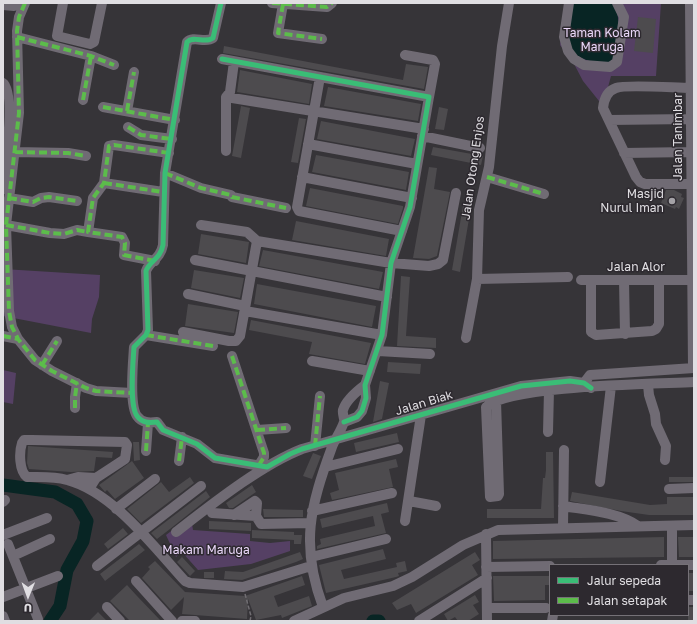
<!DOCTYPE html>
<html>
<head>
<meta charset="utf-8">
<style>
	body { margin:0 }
	#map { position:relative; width:697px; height:624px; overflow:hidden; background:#363438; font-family:"Golos Text",sans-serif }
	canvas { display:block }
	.frame { position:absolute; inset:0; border:4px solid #e0dee2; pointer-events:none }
	.legend { position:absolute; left:549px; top:564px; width:140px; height:52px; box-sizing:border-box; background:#2d292f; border:1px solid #757177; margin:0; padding:5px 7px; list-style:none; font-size:12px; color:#e0dee2 }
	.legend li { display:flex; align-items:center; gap:8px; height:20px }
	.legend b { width:20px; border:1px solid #757177 }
	.north { position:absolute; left:8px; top:576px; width:40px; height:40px; -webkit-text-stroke:3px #2d292f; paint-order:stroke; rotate:181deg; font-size:11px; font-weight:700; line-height:16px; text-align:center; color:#e0dee2 }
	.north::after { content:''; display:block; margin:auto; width:14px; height:18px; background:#e0dee2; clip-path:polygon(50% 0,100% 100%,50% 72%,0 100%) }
</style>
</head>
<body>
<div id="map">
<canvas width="697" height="624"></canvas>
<div class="frame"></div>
<ul class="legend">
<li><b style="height:5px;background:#3abd76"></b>Jalur sepeda</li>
<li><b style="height:5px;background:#5cbc4b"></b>Jalan setapak</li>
</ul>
<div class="north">U</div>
</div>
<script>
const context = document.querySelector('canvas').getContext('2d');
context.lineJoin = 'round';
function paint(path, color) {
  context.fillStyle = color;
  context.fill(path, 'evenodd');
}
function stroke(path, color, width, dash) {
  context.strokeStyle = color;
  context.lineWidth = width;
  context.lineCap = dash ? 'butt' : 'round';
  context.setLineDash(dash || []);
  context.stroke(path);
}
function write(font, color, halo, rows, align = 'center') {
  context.font = font + ' "Golos Text",sans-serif';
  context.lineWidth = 3;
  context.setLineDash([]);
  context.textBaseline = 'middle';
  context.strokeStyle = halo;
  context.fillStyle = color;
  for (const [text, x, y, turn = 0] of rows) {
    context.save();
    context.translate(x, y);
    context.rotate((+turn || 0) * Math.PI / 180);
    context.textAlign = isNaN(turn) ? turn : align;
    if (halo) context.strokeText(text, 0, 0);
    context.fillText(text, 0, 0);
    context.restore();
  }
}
paint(new Path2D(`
	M565,3H661L656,76H611L603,106L583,81L573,62L560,45Z
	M3,269L100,275L99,297L92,319L91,333L3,316Z
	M3,370L16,373L13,404L3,402Z
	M187,519L192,524L193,530L250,534V541L270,543L290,541V551L251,564L198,570L182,552L176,557L166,535Z`), '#554064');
paint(new Path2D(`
	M573,3H612C625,20 615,44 612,63C598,64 569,60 568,41C567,29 571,15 573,3Z`), '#082524');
stroke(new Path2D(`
	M3,485L55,492L77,504L87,521L83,541L67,570L60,606L50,621
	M373,621H379`), '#082524', 13);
paint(new Path2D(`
	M638,17L656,19L653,53L634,51Z
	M224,46L403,80L406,64L428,67L424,89L223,53Z
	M240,70L312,84L309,104L237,92Z
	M328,87L421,104L418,121L324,106Z
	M241,106L250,108L241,158L232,156Z
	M439,107L448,109L444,130L435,129Z
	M299,118L306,119L298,163L291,162Z
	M321,121L415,139L411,156L317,139Z
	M433,147L483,156L481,165L431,155Z
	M316,155L409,172L406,190L312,172Z
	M429,167L437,168L434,189L450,192L437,256L429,259L413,258Z
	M310,188L403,206V208L398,224L306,206Z
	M666,190H674L682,194L681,197L684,198L679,209L676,207L675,209L661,203Z
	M463,206L471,207L460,272L452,270Z
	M296,221L389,239L386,256L292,240Z
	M201,234L249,242L246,263L198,254Z
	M263,250L383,272L379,289L259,266Z
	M194,270L244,278L240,298L191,288Z
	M401,276L410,277L406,336L436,338V348L397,346Z
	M257,284L376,306L372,327L254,304Z
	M188,304L238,312L234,333L185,326Z
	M251,320L371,343L365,364L309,354L312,342L249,330Z
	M388,362L421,364L420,374L387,372Z
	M380,381L389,383L382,419L373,422Z
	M397,433L399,442L356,452L354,443Z
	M133,442H139L140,460L134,461Z
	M28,446L113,452L112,458L96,457L94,471L71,472L29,469L27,463Z
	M546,452H553L554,518H487V509H541L543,478H545L546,470Z
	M313,453L321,456L312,479L303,476Z
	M396,459L398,467L389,469L393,487L332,500L330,493L339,490L335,473Z
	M132,461L144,478L115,499L107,490L105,492L99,485Z
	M190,477L194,483L141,523L127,509L161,482L169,492Z
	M669,477H694V482H669Z
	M252,485L256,492L233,508H229L226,503Z
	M206,491L210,497L170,529L157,539L151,533Z
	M572,492L650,505L667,504V497H694V515H649L621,511L570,501Z
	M387,503L389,512L381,514L386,533L317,549V546L321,544L320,539L375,526L373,516L322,528L320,519Z
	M263,509L303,510V517H264Z
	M209,521L251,523V531L209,529Z
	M123,528L128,534L108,549L104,544Z
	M252,530L294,532V535H302L301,544H294V540L252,538Z
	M664,537V557L493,559V541Z
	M678,537H694V557H679Z
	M139,544L145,550L105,581L100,574Z
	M383,549L386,559L341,570L344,579L397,567L396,563L405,561L407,571L398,573L399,576L396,577L326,593L319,565Z
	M300,552L303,559L296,562L242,580L224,579L225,571L243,572Z
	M475,552L480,560L472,565L478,575L416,613L411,604L397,610L392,603Z
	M182,557L195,571L190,576L177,562Z
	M155,561L185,592L245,596L302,576L305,585L274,596L278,607L309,596L312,606L282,618L281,615L256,620L248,599L247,619L182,614L184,597L171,610L142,578L150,569L148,567Z
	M204,572H214V578H204Z
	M688,573H694V591H688Z
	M493,576H550V585H545V600L494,601Z
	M127,585L137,596L161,621H130L110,601Z
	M475,595L479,602L473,605L479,614L468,621H458L455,617L448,621L444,614Z
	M688,607H694V621H688Z
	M98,612L107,621H89Z`), '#4d4b4e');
stroke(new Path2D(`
	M245,594L251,616L250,621`), '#706d72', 1.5, [4, 2]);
stroke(new Path2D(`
	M25,3L19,17L17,31L19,113L6,225L9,311L12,327L18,339L35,360L52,371L86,388L96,391L132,393
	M63,3L57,36L90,44L94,42L102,3
	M221,3L213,38C205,44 194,35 187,42L165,173L163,245C160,260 150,260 146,271L148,330L146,335L134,347C133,362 129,405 137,416C142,423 149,423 157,422L163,430L197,444L215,458L267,467
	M272,3L327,7L332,3
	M569,3L564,37L568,51L574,59L584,65L610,67L617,62L624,17L617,3
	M690,3L693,368
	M283,4L278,33L322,39
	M3,5L14,6L19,3
	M17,37L91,56L114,65
	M405,55L433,60L435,64L429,97
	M222,59L429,97L410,207L391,263L382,335L365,385L366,398L362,411L357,417L344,422
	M320,77L297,207L299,211L402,231
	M3,83C16,92 5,172 3,189
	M690,88C676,88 626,84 616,88C607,91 604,99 603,108L636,177L640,182L645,184H691
	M226,97L424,129
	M83,100L91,56
	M103,107L175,120
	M127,111L134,72
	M609,120L691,119
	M128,127L141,135L172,139
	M422,136L480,148
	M308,144L417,164
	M226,151V97L230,92L234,62
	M15,152L68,153L86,156
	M624,153L691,152
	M165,173L201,188L231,195L232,197L286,208
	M302,177L412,198
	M487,177L544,194
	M104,183L163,192
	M9,198L33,202L41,198L49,197L77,201
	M6,225L50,233L64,234L77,230L88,232
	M201,225L247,232L257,241L391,263L429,266L438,264L443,260L456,193
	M195,260L387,297
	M155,261L124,255L125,243L122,237L88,232L93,198L104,183L109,146L114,145L169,153
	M477,279L568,277
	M581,280H692
	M591,280V332L596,335L652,331L656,329L659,324V280
	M624,280L625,334
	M188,294L245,306
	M245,311L382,335
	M183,332L229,341H236L240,336L257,241
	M146,335L213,346
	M3,336L18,339
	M466,338L477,279L479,210L489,167L502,46L509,3
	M378,351L430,354
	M232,356L264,453V457L259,465
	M312,361L370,371
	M42,365L57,341
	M584,383L590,375L694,368
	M648,385L649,395L655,414L656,424L666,446L665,460
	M496,401L499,494L498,496L490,497L486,407C509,385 656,384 694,382
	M75,408V397L77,383
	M257,430L286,428
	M548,432L549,390
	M315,446L320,396
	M146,451L148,423
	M179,461L182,437
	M325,467L398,449
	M67,480L78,477L96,478
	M600,482L611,386
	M89,489L96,478L125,459L127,445L125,442L32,440H24L22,443C19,452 19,471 27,477C40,477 54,476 67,480C113,492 154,547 185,581L190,583L243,587L311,566
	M669,489L694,488
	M409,501L436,506
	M3,502L5,500
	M563,506C587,510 618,512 638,526
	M116,509L155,479
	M312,511L392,493
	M212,513L256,516
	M234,515L255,501L257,503L256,516L261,524L310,523
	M405,521L421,415
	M672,526V565
	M563,528L564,450
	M176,532C211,505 261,465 302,449L521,386L570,381L584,383L591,388
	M486,534L487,621
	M3,535L47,518
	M8,544L38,619
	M13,556L50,539
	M311,557L386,539
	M661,565H694
	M97,566L201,486
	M486,567L550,566
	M136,581L172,621
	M3,597L58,576
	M688,600H694
	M107,607L120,621
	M323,607C300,545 310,507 332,447C335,439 341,431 344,422C345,419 342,414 343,410C346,400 357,391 365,385
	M487,608H546
	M3,616L5,621
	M182,621H195
	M294,621L344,598L393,586L412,577L463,545L498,530L694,525
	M419,621L487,578
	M552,621L553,615`), '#706b74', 10);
stroke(new Path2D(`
	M25,3L19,17L17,31L19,113L6,225L9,311L12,327L18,339L35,360L52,371L86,388L96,391L132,393
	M272,3L327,7L332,3
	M283,4L278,33L322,39
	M17,37L91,56L114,65
	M83,100L91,56
	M103,107L175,120
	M127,111L134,72
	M128,127L141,135L172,139
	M15,152L68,153L86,156
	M165,173L201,188L231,195L232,197L286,208
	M487,177L544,194
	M104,183L163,192
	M9,198L33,202L41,198L49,197L77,201
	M6,225L50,233L64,234L77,230L88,232
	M155,261L124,255L125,243L122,237L88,232L93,198L104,183L109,146L114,145L169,153
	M146,335L213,346
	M3,336L18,339
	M232,356L264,453V457L259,465
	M42,365L57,341
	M75,408V397L77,383
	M257,430L286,428
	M315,446L320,396
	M146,451L148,423
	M179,461L182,437`), '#5cbc4b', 4, [8, 4]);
stroke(new Path2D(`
	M221,3L213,38C205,44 194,35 187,42L165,173L163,245C160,260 150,260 146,271L148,330L146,335L134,347C133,362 129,405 137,416C142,423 149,423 157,422L163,430L197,444L215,458L267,467L290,454L302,449L521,386L570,381L584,383L591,388
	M222,59L429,97L410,207L391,263L382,335L365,385L366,398L362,411L357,417L344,422`), '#3abd76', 5);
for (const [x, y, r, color] of [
	[672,201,4,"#a4a2a6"]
]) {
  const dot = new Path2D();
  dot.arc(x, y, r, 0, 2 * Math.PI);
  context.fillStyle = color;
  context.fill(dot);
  stroke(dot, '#2d292f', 1.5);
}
write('12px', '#ead7f9', '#2d292f', [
	["Taman Kolam",602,33],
	["Maruga",602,47],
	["Makam Maruga",206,550]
]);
write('12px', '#e0dee2', '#2d292f', [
	["Jalan Tanimbar",678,137,-90],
	["Jalan Otong Enjos",473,168,-82],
	["Jalan Alor",636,267],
	["Jalan Biak",424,403,-17]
]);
write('12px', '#e0dee2', '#2d292f', [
	["Masjid",664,194],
	["Nurul Iman",664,208]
], 'right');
</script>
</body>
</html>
